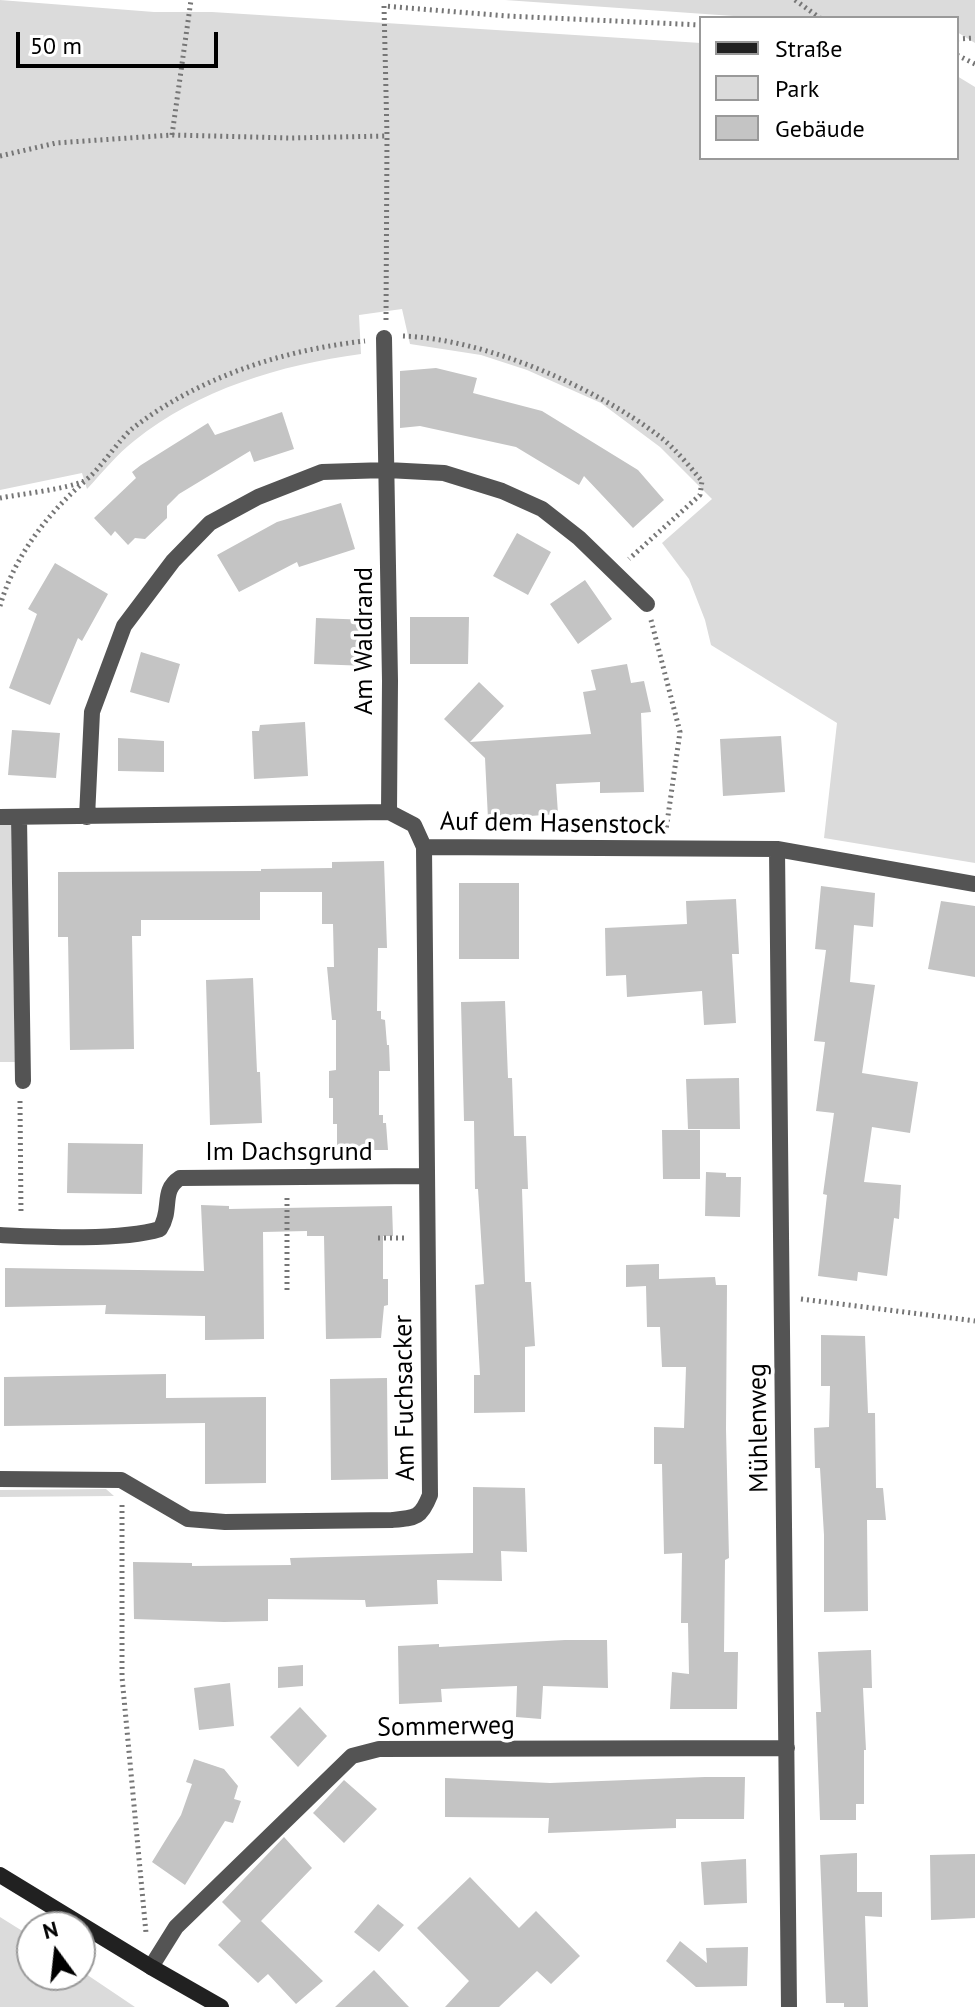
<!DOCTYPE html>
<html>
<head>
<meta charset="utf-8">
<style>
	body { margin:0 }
	#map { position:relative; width:975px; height:2007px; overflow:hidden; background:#fff; font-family:"PT Sans",sans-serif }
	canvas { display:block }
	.legend { position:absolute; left:699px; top:16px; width:260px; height:144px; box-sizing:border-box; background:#fff; border:2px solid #999; margin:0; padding:10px 14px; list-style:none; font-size:24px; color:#000 }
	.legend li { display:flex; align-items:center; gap:16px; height:40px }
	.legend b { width:40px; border:2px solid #999 }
	.north { position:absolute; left:16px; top:1911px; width:80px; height:80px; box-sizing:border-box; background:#fff; border:2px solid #999; border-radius:50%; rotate:345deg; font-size:22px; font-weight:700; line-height:32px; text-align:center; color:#000 }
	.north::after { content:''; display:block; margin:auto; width:28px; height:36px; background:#000; clip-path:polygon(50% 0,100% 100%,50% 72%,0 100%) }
	.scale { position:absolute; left:16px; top:32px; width:202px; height:36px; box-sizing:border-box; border:4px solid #000; border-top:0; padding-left:10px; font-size:24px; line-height:28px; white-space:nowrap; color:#000; -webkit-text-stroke:6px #fff; paint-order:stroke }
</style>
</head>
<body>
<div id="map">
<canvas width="975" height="2007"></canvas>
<ul class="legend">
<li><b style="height:10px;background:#212121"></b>Straße</li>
<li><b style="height:22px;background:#dbdbdb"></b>Park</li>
<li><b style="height:22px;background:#c4c4c4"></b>Gebäude</li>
</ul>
<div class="north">N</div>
<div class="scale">50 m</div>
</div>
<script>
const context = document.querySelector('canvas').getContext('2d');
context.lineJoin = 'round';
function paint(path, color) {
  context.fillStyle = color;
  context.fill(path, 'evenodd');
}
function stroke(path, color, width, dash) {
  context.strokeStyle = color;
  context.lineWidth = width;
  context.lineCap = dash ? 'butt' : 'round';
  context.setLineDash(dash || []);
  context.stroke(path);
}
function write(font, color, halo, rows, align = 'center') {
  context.font = font + ' "PT Sans",sans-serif';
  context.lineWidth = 7;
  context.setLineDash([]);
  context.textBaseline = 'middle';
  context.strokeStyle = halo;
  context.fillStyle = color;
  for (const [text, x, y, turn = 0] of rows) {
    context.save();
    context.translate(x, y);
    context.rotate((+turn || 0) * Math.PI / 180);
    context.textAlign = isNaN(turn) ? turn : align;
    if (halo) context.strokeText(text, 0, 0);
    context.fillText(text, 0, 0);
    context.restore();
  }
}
paint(new Path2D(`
	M0,0L154,12H212L701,43V158H957V76L975,87V863L824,838L837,723L711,645L705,620L689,579L662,543L712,499L660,447L601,403L527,370L481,355L410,344L402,309L359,315L361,354C280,365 199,389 134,441C117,454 102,473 87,489L82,473L0,490Z
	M505,0H975V43L957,32V18H762Z
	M11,823L15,1062H0V824Z
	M106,1489L114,1496L0,1497V1490Z
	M0,1917L32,1937V1975H80V1970L135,2007H0Z`), '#dbdbdb');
paint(new Path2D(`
	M436,368L477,378L473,393L542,411L638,470L664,500L633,528L584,476L579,485L516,447L420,426L400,428V371Z
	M282,412L294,449L254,462L250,451L179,494L167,506V518L145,539L135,538L128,545L115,531L111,536L94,518L136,478L132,472L141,465L208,423L215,435Z
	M341,503L355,549L299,567L297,562L239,592L217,555L277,522Z
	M517,533L551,552L528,595L493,576Z
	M55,563L108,594L82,641L78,638L50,705L9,688L37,614L28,609Z
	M585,580L612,619L578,644L550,604Z
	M410,617H469L468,664H410Z
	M316,618L370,620L368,666L314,664Z
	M141,652L180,664L169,703L130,692Z
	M627,664L631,683L644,681L651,712L641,713L644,792L600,793V782L556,784L558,814L488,819L485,758L444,719L479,682L504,706L470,742L591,734L583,692L596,690L591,670Z
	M305,722L308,776L254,779L252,731H259L260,725Z
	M12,730L60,733L56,778L8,775Z
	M781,736L785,792L723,796L720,739Z
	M118,738L164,741V772L118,771Z
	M384,861L387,948H378L377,1011H381V1019L385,1020L387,1045H389L390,1071H379V1115H383V1123H386L388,1150H337V1124H333V1098H329V1071L336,1070V1020H332L327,967H334L333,924H322V892H260V920H141V936H132L134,1049L70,1050L68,937H58V872L261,871V869L332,868V862Z
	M459,883H519V959H459Z
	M821,886L875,893L873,927L854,925L850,982L875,985L862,1073L918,1082L910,1133L872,1127L864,1182L901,1185L899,1219L894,1218L887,1276L858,1272L857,1281L818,1276L827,1195L823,1194L834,1113L816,1111L825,1042L814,1041L826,950L815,949Z
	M736,899L739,954H732L736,1023L704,1025L702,991L627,997L626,975L606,976L605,928L687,924L686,901Z
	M941,901L975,906V977L928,969Z
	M253,978L257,1072H260L262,1123L210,1125L206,980Z
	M505,1001L508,1078H512L514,1136H526L528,1189H522L525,1282H531L535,1346L525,1347V1412L474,1413V1375H480L475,1285L484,1284L478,1189H475L474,1121H464L461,1002Z
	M739,1078L740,1129H688L686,1079Z
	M662,1130H700V1179H663Z
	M68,1143L143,1144L142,1194L67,1193Z
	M706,1172L726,1173V1177H741L740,1217L705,1216Z
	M201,1205L229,1206V1209L392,1206L393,1236H383V1279H388V1305L384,1306L381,1338L326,1339L324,1236H307V1231L263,1232L264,1339L205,1340V1316L105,1314L106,1305L5,1307V1268L204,1271Z
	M659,1264V1279L715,1277L716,1285H727L726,1429L729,1558L725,1560L724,1652H738L737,1709H670L672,1672L689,1674L688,1623H681L682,1553L664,1554L662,1464H654V1427L684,1428L686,1367H662L660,1327H647L646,1286L626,1287V1265Z
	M821,1335L865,1336L868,1413H875L876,1488H883L886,1520H867L868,1611L824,1612V1535L820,1468H815L814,1428L829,1427L830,1386H821Z
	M166,1374V1398L266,1397V1483L205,1484V1423L4,1426V1377Z
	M387,1378L388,1479L331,1480L330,1379Z
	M473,1487L525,1488L527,1552L501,1551L502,1581L437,1580L438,1604L366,1607L365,1600L268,1599V1621L224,1622L134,1619L133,1562L192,1563V1566L291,1565L290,1558L473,1553Z
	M565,1640H607L608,1688L543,1686L541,1719L516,1717L517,1686L441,1689L442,1702L399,1704L398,1646L439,1644V1647Z
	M871,1650L872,1688H863L866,1750H864V1804H856V1820H820L816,1712H821L818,1652Z
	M303,1665V1686L278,1688V1667Z
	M230,1683L234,1726L199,1730L194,1688Z
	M300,1707L327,1736L298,1767L270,1737Z
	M194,1759L224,1769L238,1786L234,1799L241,1801L233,1823L225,1821L185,1885L152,1862L181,1815L192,1784L186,1782Z
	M705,1777H745L744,1819H676V1828L548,1833L549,1818L445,1817V1778L550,1783Z
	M344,1780L377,1809L344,1843L313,1813Z
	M284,1837L312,1868L261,1921L323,1981L296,2004L268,1974L258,1983L218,1945L241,1921L222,1902Z
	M857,1853V1892H882V1917L865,1916L868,2007H844V2003H826L820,1855Z
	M975,1854V1918L931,1920L930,1855Z
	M746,1859L747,1903L704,1905L701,1862Z
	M470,1877L519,1928L536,1911L580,1956L551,1984L537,1971L499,2007H445L469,1981L417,1928Z
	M378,1904L404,1925L379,1952L354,1932Z
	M680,1941L707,1963L706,1948L748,1947L747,1986L696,1987L666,1961Z
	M374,1970L409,2007H335Z`), '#c4c4c4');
stroke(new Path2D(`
	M795,0L820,18
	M957,39L975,38
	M957,55L975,64
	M172,135L191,0
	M0,156L56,143L172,135L291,138L387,136
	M386,320L387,136L384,6L507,16L701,25
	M403,336C485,339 595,387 659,436C675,448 689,466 702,481L700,495L629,559
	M0,498C21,494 67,489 84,481C96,475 119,439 133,428C199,377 283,350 365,341
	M0,606C14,557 47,514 85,481
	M651,620L680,732L666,830
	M20,1101L21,1215
	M287,1198V1294
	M378,1238H407
	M801,1299L975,1321
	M122,1505V1677L146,1933`), '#767676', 5, [2, 4]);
stroke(new Path2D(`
	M384,338L390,681L389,812
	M0,817L389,812L414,825L424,847L777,849L975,884
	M19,817L23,1081
	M87,817L92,712L124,626L173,561L210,523L258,497L322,472L387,470L444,473L502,491L542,509L579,538L647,604
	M777,849L789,2007
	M0,1235C43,1237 121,1241 160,1229C173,1209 160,1191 180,1178L425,1176
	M0,1479L121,1480L188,1519L225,1522L392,1520C416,1518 421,1518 430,1495L424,847
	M151,1967L176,1927L352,1756L379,1749L787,1748`), '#545454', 16);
stroke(new Path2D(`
	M0,1875L151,1967L221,2007`), '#212121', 16);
write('26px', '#000', '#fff', [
	["Am Waldrand",365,641,-90],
	["Auf dem Hasenstock",553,824,1],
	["Im Dachsgrund",289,1153],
	["Am Fuchsacker",405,1398,-91],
	["Mühlenweg",759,1428,-91],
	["Sommerweg",446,1727,-1]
]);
</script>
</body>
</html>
